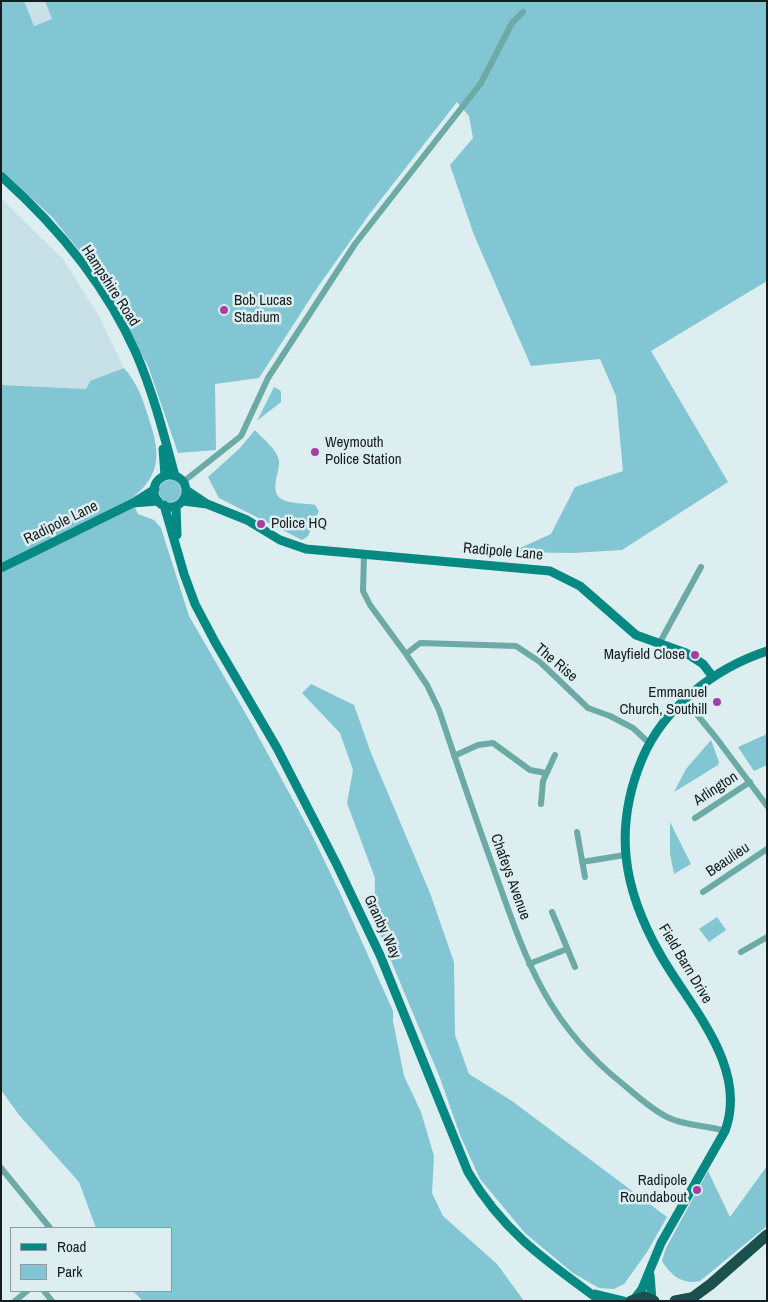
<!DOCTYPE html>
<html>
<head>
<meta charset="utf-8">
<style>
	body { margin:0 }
	#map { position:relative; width:768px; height:1302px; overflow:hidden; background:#ddeef1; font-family:"Archivo Narrow",sans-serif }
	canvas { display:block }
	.frame { position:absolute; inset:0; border:2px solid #171d1e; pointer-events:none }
	.legend { position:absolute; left:10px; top:1227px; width:162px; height:65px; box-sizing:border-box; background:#ddeef1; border:1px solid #8e9a9d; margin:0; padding:6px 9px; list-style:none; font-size:15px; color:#171d1e }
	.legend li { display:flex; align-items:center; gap:10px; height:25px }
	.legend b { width:25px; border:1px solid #8e9a9d }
</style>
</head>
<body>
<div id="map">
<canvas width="768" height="1302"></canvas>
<div class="frame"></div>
<ul class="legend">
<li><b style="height:6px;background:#078983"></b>Road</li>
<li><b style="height:14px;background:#82c5d3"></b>Park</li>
</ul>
</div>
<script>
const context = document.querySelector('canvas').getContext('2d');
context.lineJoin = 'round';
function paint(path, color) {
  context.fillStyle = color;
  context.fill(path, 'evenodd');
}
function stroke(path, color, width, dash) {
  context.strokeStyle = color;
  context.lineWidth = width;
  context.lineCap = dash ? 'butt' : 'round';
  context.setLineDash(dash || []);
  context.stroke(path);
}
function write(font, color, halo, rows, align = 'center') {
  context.font = font + ' "Archivo Narrow",sans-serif';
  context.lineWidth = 5;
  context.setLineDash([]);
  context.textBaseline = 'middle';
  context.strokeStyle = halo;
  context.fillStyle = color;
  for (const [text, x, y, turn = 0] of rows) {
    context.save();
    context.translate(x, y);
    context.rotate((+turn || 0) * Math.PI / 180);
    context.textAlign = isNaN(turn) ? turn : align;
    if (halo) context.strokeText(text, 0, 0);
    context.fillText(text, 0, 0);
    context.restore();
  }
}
paint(new Path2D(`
	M24,1H45L52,19L33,26Z
	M1,198L63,259L100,318L124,368L90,381L86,389L1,385Z`), '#c7e1e7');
paint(new Path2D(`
	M1,1H24L34,26L52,19L45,1H767V281L651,351L728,482L622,550L573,553L511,552L551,534L575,487L623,471L616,396L600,359L531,366L474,235L450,165L473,138L469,116L457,102L368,216L315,291L259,378L215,384L216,450L178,453L148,366L97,273L53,218L1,170Z
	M124,368C137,383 142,397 148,416C160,451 163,474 131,499L138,514L154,520L161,528L189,616L251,723L311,833L340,893L393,1011V1021L404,1076L421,1112L434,1156L432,1193L443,1216L497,1264L524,1301H143L133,1291H171V1228H96L79,1182L19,1115L1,1090V385L86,389L90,381Z
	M274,387L281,391V402L257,421Z
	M255,430C263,439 277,449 279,461C280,473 269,490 281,499C289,504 306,503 315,505L319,511L308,536L302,540L219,498L208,477L239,449Z
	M159 491a11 11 0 1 1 22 0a11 11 0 1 1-22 0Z
	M311,684L354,705L371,753L430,893L454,962L455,1035L469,1074L512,1101L667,1217L647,1252L624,1284L614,1289L599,1288L573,1273L525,1233L480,1179L460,1135L440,1078L374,920L375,878L347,803L353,770L340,733L302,693Z
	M767,734V765L754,771L738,747Z
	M711,740L719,762L718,765L674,792L686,769Z
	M670,822L691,864L674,874L670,854Z
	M717,917L726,930L709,942L699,929Z
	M767,1166V1226L700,1281C683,1285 670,1275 662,1261L666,1248L708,1171L730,1217Z`), '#82c5d3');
stroke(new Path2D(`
	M183,482L241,436L268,378L355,244L481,83L512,23L523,12
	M364,556L363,591L370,605L406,654L427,685L439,710C456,761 473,811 491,861C524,954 543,1021 624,1085C637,1096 651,1109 667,1117C684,1126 706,1125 725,1131
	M659,644L701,567
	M406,654L420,643L516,646L540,662L588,708L610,716L633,728L649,743
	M685,700L717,739L767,806
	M454,756L478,745L493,743L530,770L546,773
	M541,804L543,781L555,755
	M695,818L750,782
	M577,832L585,877
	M582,862L625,855
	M703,892L767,849
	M552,912L575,967
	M741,952L767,937
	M529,964L567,949
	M1,1168L50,1228
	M44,1291L52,1301
	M15,1301L27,1291`), '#6caaa5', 6);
stroke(new Path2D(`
	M1,176C56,225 106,285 136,353C153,392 164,435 175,476
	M163,449L165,476
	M154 491a16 16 0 1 1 32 0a16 16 0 1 1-32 0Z
	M186,490L207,504L247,520L280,540L306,549L550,571L580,586L636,635L686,653L703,664L713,677
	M183,501L207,504
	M133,503L158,501
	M164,505L184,574L195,604L215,642L277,748L337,865L380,955L468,1172C503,1232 546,1261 601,1301
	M176,506L177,535
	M1,568L133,503L155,489
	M650,1275L652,1300
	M595,1294L624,1301
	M635,1298L642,1289L661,1243L725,1131C749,1066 689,1006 660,954C623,889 613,829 642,759C664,707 715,668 767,651`), '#078983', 9);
stroke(new Path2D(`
	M631,1301L645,1297L654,1301
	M675,1301L691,1298
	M688,1301L711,1284L767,1235`), '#1a514d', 11);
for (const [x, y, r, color] of [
	[224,310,5,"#a53fa3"],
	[315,452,5,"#a53fa3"],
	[261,524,5,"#a53fa3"],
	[695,655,5,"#a53fa3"],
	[717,702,5,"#a53fa3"],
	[697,1190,5,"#a53fa3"]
]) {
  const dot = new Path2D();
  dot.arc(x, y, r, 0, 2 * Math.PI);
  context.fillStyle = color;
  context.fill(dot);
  stroke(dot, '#ddeef1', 2);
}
write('15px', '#171d1e', '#ddeef1', [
	["Hampshire Road",110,286,57],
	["Radipole Lane",61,523,-26],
	["Radipole Lane",503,552,5],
	["The Rise",556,663,40],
	["Arlington",716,789,-33],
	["Beaulieu",728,860,-34],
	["Chafeys Avenue",510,877,70],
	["Granby Way",382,927,65],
	["Field Barn Drive",685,964,59]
]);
write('15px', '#171d1e', '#ddeef1', [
	["Bob Lucas",234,301],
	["Stadium",234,318],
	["Weymouth",325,443],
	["Police Station",325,460],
	["Police HQ",271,524],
	["Mayfield Close",685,655,"right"],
	["Emmanuel",707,693,"right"],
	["Church, Southill",707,710,"right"],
	["Radipole",687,1181,"right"],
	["Roundabout",687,1198,"right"]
], 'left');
</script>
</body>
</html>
